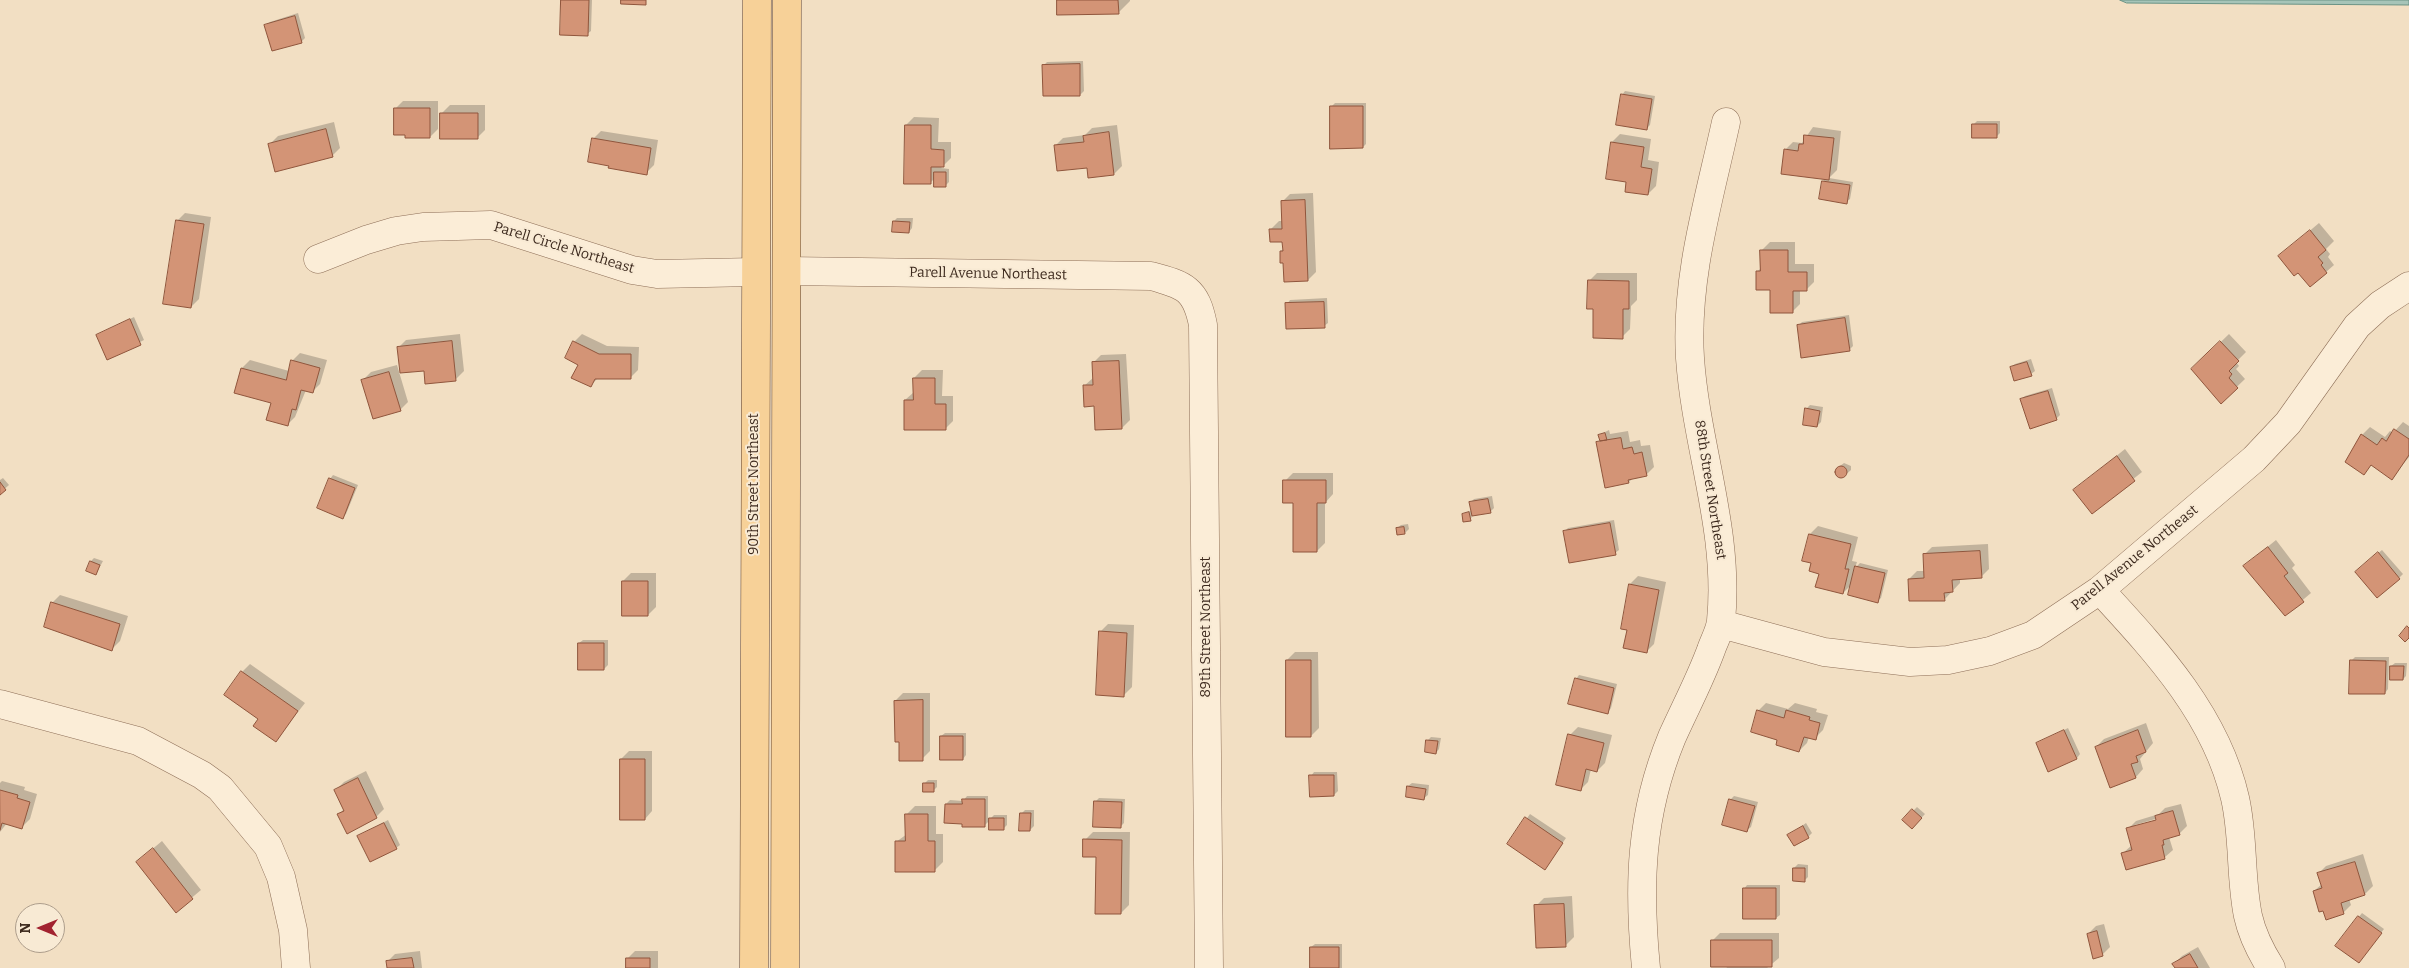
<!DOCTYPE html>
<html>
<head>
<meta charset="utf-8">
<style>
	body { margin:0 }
	#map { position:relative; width:2409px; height:968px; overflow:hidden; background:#f2dfc3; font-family:Bitter,serif }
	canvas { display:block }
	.north { position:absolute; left:15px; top:903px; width:50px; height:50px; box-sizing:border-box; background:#f8ead4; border:1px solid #ad9d8b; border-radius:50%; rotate:270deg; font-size:14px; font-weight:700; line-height:20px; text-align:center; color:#3c291d }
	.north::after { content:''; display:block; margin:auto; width:18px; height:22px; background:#a22330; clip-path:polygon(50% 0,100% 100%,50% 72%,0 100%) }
</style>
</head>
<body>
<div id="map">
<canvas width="2409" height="968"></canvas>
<div class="north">N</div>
</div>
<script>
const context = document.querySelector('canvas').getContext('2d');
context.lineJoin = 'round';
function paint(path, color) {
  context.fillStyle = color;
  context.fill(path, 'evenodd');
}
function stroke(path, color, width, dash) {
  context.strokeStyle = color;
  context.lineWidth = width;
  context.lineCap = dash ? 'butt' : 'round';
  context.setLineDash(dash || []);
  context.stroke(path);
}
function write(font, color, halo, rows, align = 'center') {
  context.font = font + ' Bitter,serif';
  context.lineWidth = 4;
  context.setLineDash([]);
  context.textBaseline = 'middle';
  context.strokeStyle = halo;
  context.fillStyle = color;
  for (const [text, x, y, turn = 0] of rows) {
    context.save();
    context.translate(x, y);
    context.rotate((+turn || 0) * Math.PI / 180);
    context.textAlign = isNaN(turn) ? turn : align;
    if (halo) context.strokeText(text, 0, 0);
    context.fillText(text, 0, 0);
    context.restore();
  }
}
const water = new Path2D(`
	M2120,0H2409V5L2127,3Z`);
paint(water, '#a6c4b8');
stroke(water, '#6b9486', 1);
paint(new Path2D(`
	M562,0H592L591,31L587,34Z
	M1058,0H1130V1L1118,13Z
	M298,13L305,38L301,42L266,25L270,22Z
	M1083,61L1084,91L1080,95L1044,65L1047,62Z
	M1625,91L1655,96L1650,125L1647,128L1622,95Z
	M403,101H438V129L430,137L407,134L395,109Z
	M1335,103H1366V144L1363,147L1331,107Z
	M450,105H485V130L477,138L442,113Z
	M914,117L939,118L938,142H951V158L941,168L949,169V182L945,186L935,178L930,183L906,125Z
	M1977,121H2000V133L1996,137L1973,125Z
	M334,122L340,148L332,156L270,144L278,136Z
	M1117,125L1122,166L1114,174L1088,167L1055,146L1063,138L1085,135L1092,128Z
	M1813,127L1841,131L1837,170L1829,178L1853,182L1850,199L1846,202L1823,181L1826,178L1785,150L1793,142L1802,143Z
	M601,131L658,140L654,165L646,173L610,165L593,139Z
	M1620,134L1651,139L1648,160L1659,162L1656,186L1648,194L1627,181L1612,142Z
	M1313,193L1316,272L1308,280L1284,262L1281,251L1284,248V241L1271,229L1279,221H1283L1282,202L1290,194Z
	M185,213L211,217L199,299L191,307L177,221Z
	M897,218H913L912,228L909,232L894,221Z
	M2319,223L2334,241L2326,249L2330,254L2328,257L2334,265L2326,272L2280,256Z
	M1770,242H1795V264H1814V282L1806,290H1800V304L1792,312L1758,271L1762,267V250Z
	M1597,273H1637V300L1631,306L1630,329L1622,337L1595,308L1589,281Z
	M1327,298L1328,323L1324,326L1287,304L1290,300Z
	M1849,315L1853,346L1849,350L1798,326L1802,322Z
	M134,317L144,340L107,359L97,335Z
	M460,334L464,371L456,379L426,383L425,369L398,348L406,340Z
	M582,334L607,346L639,347L638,370L630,378L599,377L590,386L574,342Z
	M2229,334L2246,352L2236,362L2239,366L2236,369L2245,379L2221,402L2193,369Z
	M300,353L327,360L320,384L312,392L306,390L295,417L287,425L272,402L236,392L242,368L250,360L289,371L292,361Z
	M1126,354L1130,420L1122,428L1084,386L1094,377L1093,363L1101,355Z
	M2031,359L2035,371L2031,374L2011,367L2015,364Z
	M397,365L408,402L400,410L363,380L371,372Z
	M922,370H943L942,396H953V421L945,429L905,400L914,392V378Z
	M2052,388L2060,415L2056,419L2022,399L2025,396Z
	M1810,405L1823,407L1821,422L1817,426L1806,409Z
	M2403,422L2409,426V457L2392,478L2372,464L2364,473L2346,462L2362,435L2370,427L2385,437L2390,431L2393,433Z
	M1609,430L1610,434L1628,431L1630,442L1640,440L1641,446L1650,445L1654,467L1646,475L1633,478L1629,482L1597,443L1601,440L1599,435Z
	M2125,449L2142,472L2092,512L2074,490Z
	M1844,463L1851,466V470L1843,477H1839L1836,474V469Z
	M1293,473H1333V494L1325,503V543L1317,551L1285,481Z
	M333,475L358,485L346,514L342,517L330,479Z
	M3,478L9,485L0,493V480Z
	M1492,496L1494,508L1490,512L1473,515L1470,520L1463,514L1472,510L1471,502L1474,499Z
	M1614,520L1619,550L1615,553L1565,531L1568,528Z
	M1408,524L1409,529L1405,533H1398L1397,528L1401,525Z
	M1818,526L1858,537L1852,561L1857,562L1855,568L1860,563L1888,570L1881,598L1877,601L1852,584L1843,593L1820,573L1812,562L1810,534Z
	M2276,540L2295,565L2292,568L2311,593L2285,615L2244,566Z
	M1988,544L1989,569L1981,577L1960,578V583L1944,600L1909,579L1917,571H1925L1924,555L1932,547Z
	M2382,550L2403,574L2399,578L2360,568Z
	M94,558L103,561L96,574L91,561Z
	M631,573H656V607L648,615L623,581Z
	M1638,576L1666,582L1654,644L1646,652L1629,629L1630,584Z
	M60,595L128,616L120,641L112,649L79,640L80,637L52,603Z
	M1108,624L1134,625L1132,687L1124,695L1100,632Z
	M583,640H608V665L604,669L579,643Z
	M1295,652H1318L1319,728L1311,736L1287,660Z
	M2355,657H2389L2388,689L2385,693L2351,661Z
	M2395,663H2407L2406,676L2403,679L2391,666Z
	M250,664L305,703L275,741L260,719L242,672Z
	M1579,675L1617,684L1611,708L1608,712L1576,679Z
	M903,693H930V751L922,759L900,741L895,701Z
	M1766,703L1788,709L1795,703L1817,709L1816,712L1828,715L1823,730L1815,738L1809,737L1807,743L1799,751L1758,711Z
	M2146,723L2153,743L2140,759L2143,769L2136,777L2096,747L2104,739Z
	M1578,727L1612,735L1605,763L1597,771L1591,769L1588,782L1580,790L1570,735Z
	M2068,728L2080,754L2077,758L2037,744Z
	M945,733H966V755L963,759L941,736Z
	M1431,737L1441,738L1439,749L1436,753L1428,740Z
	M629,751H652V811L645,819L621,759Z
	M366,771L384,809L376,817L338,815L345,808L336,790L344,782Z
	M1314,772H1337L1338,791L1334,795L1311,776Z
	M928,780H937V787L933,791L924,784Z
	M2,781L25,787L24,790L37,794L30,819L22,827L7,823L0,832V783Z
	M1412,783L1429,785L1428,795L1424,798L1408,786Z
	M967,796H988V821L994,815H1007V825L1003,829L990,820L984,826L963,822L946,804L950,800L963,801Z
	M1734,796L1758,802L1751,827L1747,830L1724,824L1731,799Z
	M1099,798L1125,799L1124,823L1121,826L1095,802Z
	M2181,804L2187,826L2179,834L2169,837L2173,850L2165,857L2127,868L2122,854L2132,845L2128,829L2136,821L2159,814L2165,808ZM2162,817L2163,819L2135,827V825Z
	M915,806H936V834H943V862L935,870L896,842L907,834V814Z
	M1917,807L1925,814L1912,828L1904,820Z
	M1025,810H1034V826L1030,830L1021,814Z
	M1530,814L1566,838L1545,868L1509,844Z
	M388,820L400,845L396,848L358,836Z
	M1806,823L1812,833L1808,837L1789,835Z
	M1093,832H1130L1129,905L1121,913L1097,855L1085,840Z
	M162,841L201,890L176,911L137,862Z
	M2363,854L2373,886L2365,894L2349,899L2351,905L2343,913L2314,891L2322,884L2318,874L2326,866Z
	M1798,864L1808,865V877L1804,881L1794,868Z
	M1747,885H1780V915L1776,918L1744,889Z
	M1572,896L1574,937L1566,945L1536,906L1544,898Z
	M2362,913L2384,929L2359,962L2337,945Z
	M2104,924L2110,947L2102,955L2088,934L2096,926Z
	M1720,933H1779V958L1767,968H1727L1712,941Z
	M1315,944H1342V968H1311V947Z
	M2198,947L2210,968H2176L2174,964L2182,956Z
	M420,951L422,968H388L387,962L395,954Z
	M635,951H658V968H627V959Z`), '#0003');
const building = new Path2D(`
	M561,0H589L588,36L560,35Z
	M621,0H646V5L621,4Z
	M1057,0H1118L1119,14L1057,15Z
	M295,16L302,43L272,51L264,25Z
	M1080,64V96H1043L1042,65Z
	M1621,94L1652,99L1647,130L1616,125Z
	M1330,106H1363V148L1330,149Z
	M394,108H430V138H405V135H394Z
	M440,113H478V139H440Z
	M1972,124H1997V138H1972Z
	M905,125H931V149L944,150V167H931V184H904Z
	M326,129L333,157L275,172L268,144Z
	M1109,132L1114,175L1088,178L1087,168L1057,171L1054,145L1084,142L1083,136Z
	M1804,135L1834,138L1829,180L1781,174L1784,149L1798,151L1799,144H1803Z
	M592,138L651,148L647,175L608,168L609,166L588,162Z
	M1611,142L1644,147L1641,167L1652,169L1648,195L1625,192L1626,182L1606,179Z
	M934,172H946V187H934Z
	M1822,181L1850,185L1847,204L1819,199Z
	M1305,200L1308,281L1284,282L1283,263H1280V251H1283L1282,242H1270L1269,229H1282L1281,201Z
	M176,220L204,224L191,308L163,304Z
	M893,221L910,222L909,233L892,232Z
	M2310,230L2326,250L2318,257L2323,263L2321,265L2327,273L2310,287L2298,273L2294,276L2278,256Z
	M1760,250H1788V272H1807V291H1793V313H1770V290H1756V271H1760Z
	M1588,280L1629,281V309H1623V339L1593,338V309H1587Z
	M1324,302L1325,328L1286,329L1285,303Z
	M1845,318L1850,351L1801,358L1797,325Z
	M130,319L141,345L107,360L96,335Z
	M452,341L456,381L425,384L424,371L400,373L397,347Z
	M573,341L599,354H631V379H595L591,387L571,378L578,365L565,358Z
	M2220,341L2239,361L2229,371L2232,374L2229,378L2238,388L2221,404L2191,369Z
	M291,360L320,368L313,393L301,390L296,410L292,409L288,426L266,420L271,403L234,393L241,368L286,380Z
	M1119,361L1122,429L1095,430L1094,406L1084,407L1083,385H1093L1092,362Z
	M2027,362L2032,376L2014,381L2010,367Z
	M389,372L401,411L373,419L361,380Z
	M913,378H935V404H946V430H904V400H913Z
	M2048,391L2057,420L2030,429L2020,399Z
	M1805,408L1820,411L1817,427L1803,425Z
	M2394,429L2409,439V455L2392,480L2371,465L2364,475L2345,462L2361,434L2377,445L2382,438L2386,441Z
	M1605,433L1607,440L1600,441L1598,435Z
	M1621,438L1623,449L1632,447L1634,454L1642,452L1647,476L1628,480L1629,483L1605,488L1596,442Z
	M2117,456L2135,481L2092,514L2073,490Z
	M1835 472a6 6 0 1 1 12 0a6 6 0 1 1-12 0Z
	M329,478L355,488L343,519L317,508Z
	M1283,480H1326V503H1317V552H1293V503H1283Z
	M0,482L6,490L0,495Z
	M1488,499L1491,513L1472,516L1469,502Z
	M1469,512L1471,521L1463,522L1462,514Z
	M1610,523L1616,555L1569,563L1563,531Z
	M1404,527L1405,534L1397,535L1396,528Z
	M1809,534L1851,544L1845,569H1849L1843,594L1815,587L1819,574L1809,571L1811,563L1802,561Z
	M2268,547L2288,573L2284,576L2304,602L2285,616L2243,566Z
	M1980,551L1982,578L1952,580L1953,592L1944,593L1945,601H1909L1908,579L1924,578L1923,554Z
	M2378,552L2400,579L2377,598L2355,572Z
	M90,561L100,565L96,575L86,571Z
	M1855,566L1885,573L1878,603L1848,595Z
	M622,581H648V616H622Z
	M1629,584L1659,590L1647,653L1623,648L1627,630L1621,629Z
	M51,602L120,624L112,651L44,627Z
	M2407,626L2409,628V638L2405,642L2399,636Z
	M1099,631L1127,633L1124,697L1096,695Z
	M578,643H604V670H578Z
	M1286,660H1311V737H1286Z
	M2350,660L2386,661L2385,694H2349Z
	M2390,666H2404L2403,680H2390Z
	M241,671L298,711L276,742L253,726L258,719L224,695Z
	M1575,678L1614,688L1608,714L1568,704Z
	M923,700V761H899V742H895L894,701Z
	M1757,710L1784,718L1786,710L1810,717L1809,720L1820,723L1816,740L1804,737L1799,752L1776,745L1777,740L1751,732Z
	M2064,730L2077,759L2048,772L2036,743Z
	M2138,730L2146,752L2136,756L2138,762L2131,764L2136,778L2110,788L2095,747Z
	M1568,734L1604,743L1597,772L1586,769L1581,791L1556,785Z
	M940,736H963V760H940Z
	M1426,740L1438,741L1436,754L1425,752Z
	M620,759H645V820H620Z
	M1309,775H1334V796L1310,797Z
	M358,778L377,818L347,834L337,814L344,811L334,790Z
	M923,783H934V792H923Z
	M1407,786L1426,789L1424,800L1406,797Z
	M0,790L18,795L17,798L30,802L22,829L2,823L0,830Z
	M962,799H985V827H962V824L944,823L945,804H962Z
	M1729,799L1755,806L1747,832L1722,825Z
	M1094,801L1122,802L1121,828L1093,827Z
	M1912,809L1922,818L1912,829L1902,820Z
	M2173,811L2180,835L2163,840L2164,845H2162L2165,859L2126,870L2121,853L2132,850L2126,828L2156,820L2155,816Z
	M1020,813H1031L1030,831H1019Z
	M905,814H928V841H935V872H895V841H905Z
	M1525,817L1563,843L1545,870L1507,844Z
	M989,818H1004V830H989Z
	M384,823L397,849L370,862L357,836Z
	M1803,826L1809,838L1794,846L1787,835Z
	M1083,839L1122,840L1121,914H1095L1096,857H1083Z
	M153,848L193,899L176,913L136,862Z
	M2355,862L2365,895L2341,903L2344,914L2326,920L2323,911L2319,912L2313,891L2322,888L2317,873Z
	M1793,868H1805V882L1793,881Z
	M1743,888H1776V919H1743Z
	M1564,904L1566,947L1536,948L1534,905Z
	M2358,916L2382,933L2359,963L2335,946Z
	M2097,931L2103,956L2093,959L2087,934Z
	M1711,940H1772V967H1711Z
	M1310,947H1339V968H1310Z
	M2190,954L2198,968H2175L2172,964Z
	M412,958L414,968H387L386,961Z
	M626,958H650V968H626Z`);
paint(building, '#d39476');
stroke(building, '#8f553c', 1);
const minor = new Path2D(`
	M318,259L366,240L396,231L423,227L491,225L632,270L657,274L755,272
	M787,271L1151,276C1185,285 1196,289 1203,325L1209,968
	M2100,590C2156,651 2216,715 2235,798C2244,837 2240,877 2248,916C2252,934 2261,952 2271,968
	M1721,624L1824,652L1910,662L1948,660L1990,651L2033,635L2100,590L2254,459L2288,423L2357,326L2380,305L2409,286
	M0,704L138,741L202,775L220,788L268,846L281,877L293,930L296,968
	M1646,968C1638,885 1640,815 1672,737C1685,708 1700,680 1711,650C1714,641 1720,631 1721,621C1730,531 1696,446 1690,358C1685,278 1709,200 1726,122`);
const major = new Path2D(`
	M754,968L757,0
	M785,968L787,0`);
stroke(minor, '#8e6f58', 29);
stroke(major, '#5b3e2d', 29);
stroke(minor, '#fbedd7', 28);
stroke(major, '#f7d198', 28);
write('14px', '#3c291d', '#f8ead4', [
	["Parell Circle Northeast",564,248,17],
	["Parell Avenue Northeast",988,274,1],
	["90th Street Northeast",754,484,-90],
	["88th Street Northeast",1710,490,81],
	["Parell Avenue Northeast",2135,558,-39],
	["89th Street Northeast",1206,627,-90]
]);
</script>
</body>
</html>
